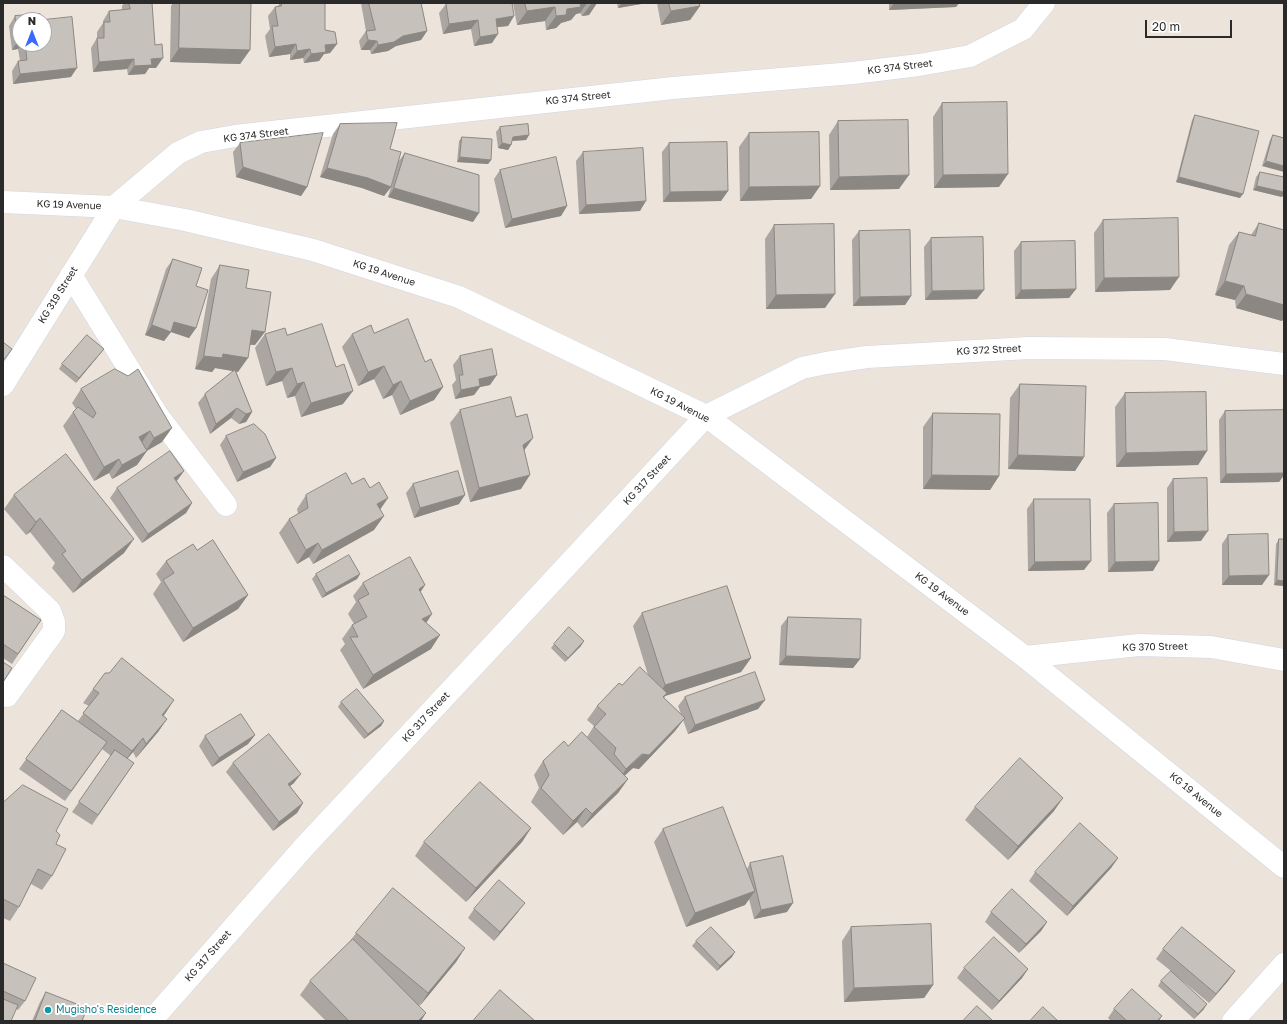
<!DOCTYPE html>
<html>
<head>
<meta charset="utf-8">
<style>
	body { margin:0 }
	#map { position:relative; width:1287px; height:1024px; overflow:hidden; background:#ece4db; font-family:"Golos Text",sans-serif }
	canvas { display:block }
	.frame { position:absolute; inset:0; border:4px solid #2a2a2a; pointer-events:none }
	.north { position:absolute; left:12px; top:12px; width:40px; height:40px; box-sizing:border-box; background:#fff; border:1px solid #aaa; border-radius:50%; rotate:0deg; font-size:11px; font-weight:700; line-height:16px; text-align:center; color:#2a2a2a }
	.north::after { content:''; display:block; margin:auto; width:14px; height:18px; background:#3a6afb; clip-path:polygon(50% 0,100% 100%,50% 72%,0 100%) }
	.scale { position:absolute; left:1145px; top:20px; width:87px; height:18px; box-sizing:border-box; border:2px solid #2a2a2a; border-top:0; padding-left:5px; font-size:12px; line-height:14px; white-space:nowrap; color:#2a2a2a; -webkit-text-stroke:3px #fff; paint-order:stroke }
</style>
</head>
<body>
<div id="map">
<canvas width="1287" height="1024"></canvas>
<div class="frame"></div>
<div class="north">N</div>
<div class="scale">20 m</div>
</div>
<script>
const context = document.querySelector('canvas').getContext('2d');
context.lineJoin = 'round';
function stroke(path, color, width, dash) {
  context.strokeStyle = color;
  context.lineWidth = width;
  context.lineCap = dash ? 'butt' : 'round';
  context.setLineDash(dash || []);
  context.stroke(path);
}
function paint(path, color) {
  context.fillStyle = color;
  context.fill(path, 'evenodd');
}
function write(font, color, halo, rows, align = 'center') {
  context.font = font + ' "Golos Text",sans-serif';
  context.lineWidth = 4;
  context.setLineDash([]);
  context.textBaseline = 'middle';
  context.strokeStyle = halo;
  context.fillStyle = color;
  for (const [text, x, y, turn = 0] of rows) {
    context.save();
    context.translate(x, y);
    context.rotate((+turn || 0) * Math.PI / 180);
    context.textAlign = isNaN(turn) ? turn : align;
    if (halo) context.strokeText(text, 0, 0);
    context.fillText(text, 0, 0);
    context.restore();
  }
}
const minor = new Path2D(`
	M71,275L158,416L226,505
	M3,385L114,207L178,153L201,142L235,136L673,88L853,73L919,65L970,56L1023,29L1044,3
	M3,566L50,611L54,622V631L7,696
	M1025,657L1139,645L1211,647L1284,660
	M151,1021L305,846L509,628L706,416L802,368L826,363L867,357L1029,348L1165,349L1284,364
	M1233,1021L1284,964`);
const secondary = new Path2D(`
	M3,202L114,207L185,220L313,250L459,297L706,416L1025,657L1284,867`);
stroke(minor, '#d1d5e3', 23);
stroke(secondary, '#d1d5e3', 23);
stroke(minor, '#fff', 22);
stroke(secondary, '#fff', 22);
paint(new Path2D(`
	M124,3H152L156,68H149L145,74L128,75L127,69L93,72L91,48L97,38V32L103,23V21L109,11L122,10V6Z
	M173,3H251L250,50L240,64L170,62L171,6Z
	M280,3H325V30L337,44L330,53L324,54L319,61L304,63L303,58L290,60V54L269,57L265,36L270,29L268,16L275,7L278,6Z
	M361,3H421L427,31L421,40L396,46L388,51L371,54L370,50H361L359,41L366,31Z
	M513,3H597L589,15L582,16L580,13L576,14L571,20L561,23L556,28L546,30L545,21L517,25Z
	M617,3H647L618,8Z
	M657,3H699L700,6L690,20L661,25Z
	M889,3H959L956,7L889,10Z
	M446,4L514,16L508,26L497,27L492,43L474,46L471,29L443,34L439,13Z
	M15,16L20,44H44L71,77L13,84L12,71L18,61H20L18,49L12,50L9,26Z
	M942,103L999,187L934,188L933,117Z
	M1195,115L1240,198L1176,182L1192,120Z
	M838,121L899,189L830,190L829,135Z
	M340,124L390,149L391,187L384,196L362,188L320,177L333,134Z
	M500,127L529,135L526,140L512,141L511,145L508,150L498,148L496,132Z
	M749,133L820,186L811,199L740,201L739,147Z
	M1273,135L1284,138L1262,166L1270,140Z
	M462,137L491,160L488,164L457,162L459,141Z
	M240,143L307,187L301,196L236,177L233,152Z
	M669,143L728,191L721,201L663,202L662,152Z
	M583,152L640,211L579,214L576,161Z
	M405,153L473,222L388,197L398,162Z
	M500,170L567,206L561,216L505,228L494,179Z
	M1260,172L1282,197L1253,190L1256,177Z
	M1103,220L1170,290L1095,292L1094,233Z
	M1259,223L1284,230V318L1282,321L1236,308L1235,300L1215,295L1229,245L1239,232L1251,235Z
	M774,225L825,308L766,309L765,239Z
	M859,231L911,296L905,305L853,306L852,240Z
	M931,238L977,299L925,300L924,247Z
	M1021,242L1076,289L1069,298L1015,299L1014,251Z
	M173,259L196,286V328L189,338L171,332L164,341L145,335L166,269Z
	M220,265L246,288L255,345H250L238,372L236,371L252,412L246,422L239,424L231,418L210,434L198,403L205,394L234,371L215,368L212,372L195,369L211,279Z
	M374,333L425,362L443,387L434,400L400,415L392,395L383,399L374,379L358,386L342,347L352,334Z
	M265,334L287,335L343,404L301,417L295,396L287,398L282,381L266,386L255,348Z
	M104,349L76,383L59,369L62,364Z
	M460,356L490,385L480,387L474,395L455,399L452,385L456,380L453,365Z
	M128,376L162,442L147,450L137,465L112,479L109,473L94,481L63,426L73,412L76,409L72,403L81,389Z
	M1020,384L1084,457L1075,471L1008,469L1010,398Z
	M1125,393L1207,451L1198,465L1116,467L1115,407Z
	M460,410L524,450L521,489L470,502L450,423Z
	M1284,410V475L1279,482L1220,483L1219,420L1225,411Z
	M933,413L999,476L990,490L923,489V427Z
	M226,436L276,458L270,467L237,482L220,445Z
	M184,471L177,481L192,503L186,513L142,543L110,498L117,488Z
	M1173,479L1201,541L1167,542V488Z
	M352,484L370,488L388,498L380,510L374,530L313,564L309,557L297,564L279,533L289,519L298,514L297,509L306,495Z
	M413,484L459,504L414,518L406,493Z
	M14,495L124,553L73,593L52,568L55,563L30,532L26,535L4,509Z
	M1034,499L1084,570L1028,571L1027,509Z
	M1114,504L1153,571L1108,572L1107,513Z
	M1228,535L1262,585H1222V544Z
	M1279,539H1284V586L1274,585L1276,544Z
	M197,550L248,595L238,609L183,642L153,594L161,582L156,574L166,561Z
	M316,574H360L357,579L322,598L312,579Z
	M363,583L425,585L420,593L431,649L363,689L340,650L345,644L342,639L352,625L354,624L348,614L356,602L353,596Z
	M3,595L41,620L12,664L3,658Z
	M642,613L751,658L741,672L665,696L664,698L681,714L678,706L685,697L765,700L758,709L688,734L683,720L675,731L639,769L633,768L624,775L628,779L618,793L582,828L577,822L563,835L531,802L539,788L534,775L543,761L568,746L587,737L594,726L587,720L597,706L622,685L648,675L633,626Z
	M788,617L860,659L853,668L779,665L781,626Z
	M554,644L581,646L565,662L551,648Z
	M93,689L164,716L167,719L158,732L136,758L133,752L127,759L134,763L92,825L72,812L111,756L102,749L65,801L19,769L62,710L78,721L89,706L83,703Z
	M341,702L384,721L381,726L364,739L338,707Z
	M255,735L248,744L212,767L199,746L205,736Z
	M233,763L294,783L290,786L303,803L297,813L273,831L226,772Z
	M3,803L56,831V844L52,876L42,890L31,884L19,907L10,921L3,918Z
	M975,807L1054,811L1008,860L965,820Z
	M531,828L522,842L466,902L415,856L424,842Z
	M663,829L747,869L750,863L787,912L754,919L749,899L745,905L686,927L654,842Z
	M1118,858L1111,868L1067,916L1029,881L1035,872Z
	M474,909L518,912L494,941L468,918Z
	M991,912L1047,922L1041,931L1019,953L985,922Z
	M851,927L933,985L924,998L844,1002L842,941Z
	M356,933L465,948L456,962L419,1006L421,1021H326L300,995L310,981L348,944Z
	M696,941L732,957L717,971L692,946Z
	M1163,949L1235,971L1228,981L1209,1003L1179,978L1204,1009L1194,1019L1158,986L1161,981L1171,971L1156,959Z
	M3,963L25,1001L18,1010L16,1009L3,1021Z
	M964,968L1028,969L1022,978L992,1010L957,978Z
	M46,992L82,1021H32L40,1002Z
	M1114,1009L1162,1016L1159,1021H1111L1108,1018Z`), '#aba6a1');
paint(new Path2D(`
	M578,3H587L580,13L576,14L571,20L561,23L556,28L546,30L556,16Z
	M592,3H597L589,15L582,16Z
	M622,3H647L618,8Z
	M894,3H959L956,7L889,10Z
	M700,6L690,20L661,25L671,11Z
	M555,7L545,21L517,25L527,11Z
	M514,16L508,26L489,28L496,19Z
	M478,20L471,29L443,34L449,24Z
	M427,31L421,40L396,46L388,51L371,54L378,45L403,36Z
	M498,34L492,43L474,46L480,37Z
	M20,40V44H22L18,49L12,50L18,41Z
	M368,40L377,41L370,50H361Z
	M296,44L290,54L269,57L275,47Z
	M337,44L330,53L324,54L319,61L304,63L311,54L325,45Z
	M179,48L250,50L240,64L170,62Z
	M310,49L303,58L290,60L297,51Z
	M163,58L156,68H149L145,74L128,75L134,66L151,59Z
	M134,59L127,69L93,72L99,62Z
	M77,68L71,77L13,84L20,74Z
	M529,135L526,140L509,141L513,137Z
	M502,143L511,145L508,150L498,148Z
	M460,157L491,160L488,164L457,162Z
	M1266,161L1284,166V172L1262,166Z
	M243,167L307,187L301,196L236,177Z
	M327,168L368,178L391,187L384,196L362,188L320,177Z
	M1008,174L999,187L934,188L943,175Z
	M909,175L899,189L830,190L839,177Z
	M1179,177L1243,194L1240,198L1176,182Z
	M820,186L811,199L740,201L749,187Z
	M1257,186L1284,192V194L1282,197L1253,190Z
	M394,188L479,213L473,222L388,197Z
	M728,191L721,201L663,202L670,192Z
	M646,201L640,211L579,214L586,205Z
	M567,206L561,216L505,228L512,219Z
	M1179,277L1170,290L1095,292L1104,278Z
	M1225,281L1244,286L1235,300L1215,295Z
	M1076,289L1069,298L1015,299L1021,290Z
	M984,290L977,299L925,300L932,291Z
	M835,294L825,308L766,309L776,295Z
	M1246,294L1284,305V318L1282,321L1236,308Z
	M911,296L905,305L853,306L860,297Z
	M174,322L196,328L189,338L171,332L164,341L145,335L152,325Z
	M252,330L265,332L255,345L243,344Z
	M104,349L100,354L76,383L79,378Z
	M223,354L248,358L238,372L215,368L212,372L195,369L204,356Z
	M384,366L374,379L358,386L368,372Z
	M292,368L282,381L266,386L276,372Z
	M497,375L490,385L480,387L474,395L455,399L461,390L479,379Z
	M401,381L392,395L383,399L393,385Z
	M304,382L295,396L287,398L297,384Z
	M443,387L434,400L400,415L410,401Z
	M353,391L343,404L301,417L311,403Z
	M237,408L231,418L210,434L216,424Z
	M252,412L246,422L239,424L246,414Z
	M172,428L162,442L145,452L154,438Z
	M150,431L140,445L139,437Z
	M533,438L523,452V445Z
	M147,451L137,465L112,479L122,465Z
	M1207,451L1198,465L1116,467L1126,453Z
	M1018,455L1084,457L1075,471L1008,469Z
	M276,458L270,467L237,482L243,472Z
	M119,459L109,473L94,481L104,467Z
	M184,471L177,480L168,487L174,478Z
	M1284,473V475L1279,482L1220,483L1226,474Z
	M530,475L521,489L470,502L479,488Z
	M932,475L999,476L990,490L923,489Z
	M465,495L459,504L414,518L420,508Z
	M388,498L378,512L377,504Z
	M192,503L186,513L142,543L148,534Z
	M384,516L374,530L313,564L322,550Z
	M40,518L30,532L26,535L36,522Z
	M1208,531L1201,541L1167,542L1174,532Z
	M134,539L124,553L73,593L82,580Z
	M318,543L309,557L297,564L306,550Z
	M1091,561L1084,570L1028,571L1035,562Z
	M1159,561L1153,571L1108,572L1115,562Z
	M360,574L357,579L322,598L326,593Z
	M1269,575L1262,585H1222L1229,576Z
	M1277,580L1284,581V586L1274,585Z
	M425,585L416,599L419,589Z
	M248,595L238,609L183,642L193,628Z
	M432,614L423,628L422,619Z
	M440,635L431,649L363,689L373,675Z
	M584,641L581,646L565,662L568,658Z
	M786,656L860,659L853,668L779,665Z
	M751,658L741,672L665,696L658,707L656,699L665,685Z
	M174,700L165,714L153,728L162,715Z
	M765,700L758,709L688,734L695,725Z
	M685,718L675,731L639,769L633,768L617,783L626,769Z
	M167,719L158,732L136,758L146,744Z
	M384,721L381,726L364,739L368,734Z
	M255,735L248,744L212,767L219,758Z
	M143,738L133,752L122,765L132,751Z
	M301,774L294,783L281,793L288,784Z
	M628,779L618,793L582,828L592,814Z
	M1063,798L1054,811L1008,860L1018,846Z
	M303,803L297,813L273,831L279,822Z
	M586,808L577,822L563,835L573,821Z
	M531,828L522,842L466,902L476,888Z
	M1118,858L1111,868L1067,916L1073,906Z
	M755,891L745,905L686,927L695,913Z
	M525,903L518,912L494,941L500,932Z
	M793,903L787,912L754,919L761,910Z
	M1047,922L1041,931L1019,953L1026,944Z
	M465,948L456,962L419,1007L428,993Z
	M735,952L732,957L717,971L720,966Z
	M1028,969L1022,978L992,1010L999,1001Z
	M1235,971L1228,981L1209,1003L1216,994Z
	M933,985L924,998L844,1002L854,988Z
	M1207,1004L1204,1009L1194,1019L1198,1014Z
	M426,1013L421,1021H418Z`), '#8b8783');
const building = new Path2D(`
	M129,3H152L155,45L162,44L163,58L151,59L152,65L134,66V59L99,62L97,38H104V22H110L109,11L130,9Z
	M180,3H251L250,50L179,48Z
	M282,3H325V30L335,32L337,44L325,45L326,52L311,54L310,49L297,51L296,44L275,47L272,26H278L275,7L281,6Z
	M369,3H421L427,31L403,36L394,42L378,45L377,41L368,40L366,31L375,30Z
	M450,3H512L514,16L496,19L498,34L480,37L478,20L449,24L446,4Z
	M525,3H580L581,7L567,9L566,15L556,16L555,7L527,11Z
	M669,3H699L700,6L671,11Z
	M40,14L41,20H20V40L18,41L15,16Z
	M72,17L77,68L20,74L18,61L27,60L25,44H44V20Z
	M1007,102L1008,174L943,175L942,103Z
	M1195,115L1259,131L1243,194L1179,177Z
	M908,120L909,175L839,177L838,121Z
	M397,123L390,149L401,152L391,187L368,178L327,168L340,124Z
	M528,124L529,135L513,137L511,145L502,143L500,127Z
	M819,132L820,186L749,187V133Z
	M323,133L307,187L243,167L240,143Z
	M1273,135L1284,138V166L1266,161Z
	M462,137L492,139L491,160L460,157Z
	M727,142L728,191L670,192L669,143Z
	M643,148L646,201L586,205L583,152Z
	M405,153L479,175V213L394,188Z
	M556,157L567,206L512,219L500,170Z
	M1260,172L1284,177V192L1257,186Z
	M1178,218L1179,277L1104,278L1103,220Z
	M1259,223L1284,230V305L1246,294L1244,286L1225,281L1239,232L1255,236Z
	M834,224L835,294L776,295L774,225Z
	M910,230L911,296L860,297L859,231Z
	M983,237L984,290L932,291L931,238Z
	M1075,241L1076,289L1021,290V242Z
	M173,259L202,268L196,286L208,290L196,328L174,322L171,332L152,325Z
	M220,265L249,270L246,288L271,292L265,332L252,330L248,358L223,354L222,358L204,356Z
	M408,319L425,362L431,359L443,387L410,401L401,381L393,385L384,366L368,372L352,334L371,325L374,333Z
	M322,324L336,367L344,364L353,391L311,403L304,382L297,384L292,368L276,372L265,334L285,328L287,335Z
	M87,335L104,349L79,378L62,364Z
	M3,342L12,349L3,361Z
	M492,349L497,375L479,379L480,386L461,390L459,375H463L460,356Z
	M115,369L128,376L138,369L172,428L154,438L150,431L139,437L147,451L122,465L119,459L104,467L73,412L78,407L93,418L96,413L81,389Z
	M235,370L252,412L246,414L237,408L216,424L205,394Z
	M1020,384L1086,386L1084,457L1018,455Z
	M1206,392L1207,451L1126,453L1125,393Z
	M511,397L516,417L527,414L533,438L523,445L530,475L479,488L460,410Z
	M1284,410V473L1226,474L1225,411Z
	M933,413L1000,414L999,476L932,475Z
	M254,424L265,434L276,458L243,472L226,436Z
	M170,451L184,471L174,478L192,503L148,534L117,488Z
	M66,454L134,539L82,580L62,554L66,551L40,518L36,522L14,495Z
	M458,471L465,495L420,508L413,484Z
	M346,473L352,484L364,478L370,488L379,482L388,498L377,504L384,516L322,550L318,543L306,550L289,519L308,508L306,495Z
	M1207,478L1208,531L1174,532L1173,479Z
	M1034,499H1090L1091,561L1035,562Z
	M1158,503L1159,561L1115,562L1114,504Z
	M1268,534L1269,575L1229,576L1228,535Z
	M1279,539H1284V581L1277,580Z
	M213,540L248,595L193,628L163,580L174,573L166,561L193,544L197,550Z
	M349,555L360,574L326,593L316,574Z
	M410,557L425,585L419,589L432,614L422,619L440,635L373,675L350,637H358L352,625L367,617L358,600L369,594L363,583Z
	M727,586L751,658L665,685L642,613Z
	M3,595L41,620L18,654L3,644Z
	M788,617L861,619L860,659L786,656Z
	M569,627L584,641L568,658L554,644Z
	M122,658L174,700L162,715L167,719L146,744L143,738L132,751L83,713L99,693L93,689L105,673H109Z
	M3,662L12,668L3,682Z
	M640,667L667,693L663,697L685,718L649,755L642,754L626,769L614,754L616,748L594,727L606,714L597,706L619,683L622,685Z
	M755,672L765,700L695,725L685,697Z
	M357,689L384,721L368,734L341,702Z
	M62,710L107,742L71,791L26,759Z
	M241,714L255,735L219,758L205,736Z
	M582,732L628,779L592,814L586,808L573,821L541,788L549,775L543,761L564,741L568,746Z
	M269,734L301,774L288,784L303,803L279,822L233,763Z
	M115,750L134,763L98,815L79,802Z
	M1020,758L1063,798L1018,846L975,807Z
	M480,782L531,828L476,888L424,842Z
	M23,785L68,809L56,831L60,835L56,844L66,849L52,876L38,869L19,907L3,899V803Z
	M723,807L755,891L695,913L663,829Z
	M1080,823L1118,858L1073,906L1035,872Z
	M783,856L793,903L761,910L750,863Z
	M499,880L525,903L500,932L474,909Z
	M393,888L465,948L428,993L356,933Z
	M1012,889L1047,922L1026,944L991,912Z
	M931,924L933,985L854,988L851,927Z
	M711,927L735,952L720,966L696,941Z
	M1182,927L1235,971L1216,994L1163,949Z
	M994,937L1028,969L999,1001L964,968Z
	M353,939L426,1013L418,1021H349L310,981Z
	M3,963L36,978L25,1001L3,991Z
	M1171,971L1207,1004L1198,1014L1161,981Z
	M1132,989L1162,1016L1157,1021H1127L1114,1009Z
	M500,990L535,1021H473Z
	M46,992L87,1008L82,1021H35Z
	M3,999L18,1005L11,1021H3Z
	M977,1006L992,1020L991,1021H963Z
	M1043,1007L1058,1021H1030Z`);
paint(building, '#c7c1bb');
stroke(building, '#8b8783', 1);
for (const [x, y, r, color] of [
	[48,1010,4,"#0f9aa8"]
]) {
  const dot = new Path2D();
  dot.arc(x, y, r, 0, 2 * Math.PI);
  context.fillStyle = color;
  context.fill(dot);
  stroke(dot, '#fff', 1.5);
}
write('10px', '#2a2a2a', '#fff', [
	["KG 374 Street",900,67,-7],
	["KG 374 Street",578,98,-6],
	["KG 374 Street",256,135,-7],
	["KG 19 Avenue",69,205,2],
	["KG 19 Avenue",384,273,18],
	["KG 319 Street",58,295,-58],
	["KG 372 Street",989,350,-3],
	["KG 19 Avenue",680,405,27],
	["KG 317 Street",647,480,-47],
	["KG 19 Avenue",942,594,37],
	["KG 370 Street",1155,647,-1],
	["KG 317 Street",426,717,-47],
	["KG 19 Avenue",1196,795,39],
	["KG 317 Street",208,956,-49]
]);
write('10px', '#0d838f', '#fff', [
	["Mugisho's Residence",56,1010]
], 'left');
</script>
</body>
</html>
